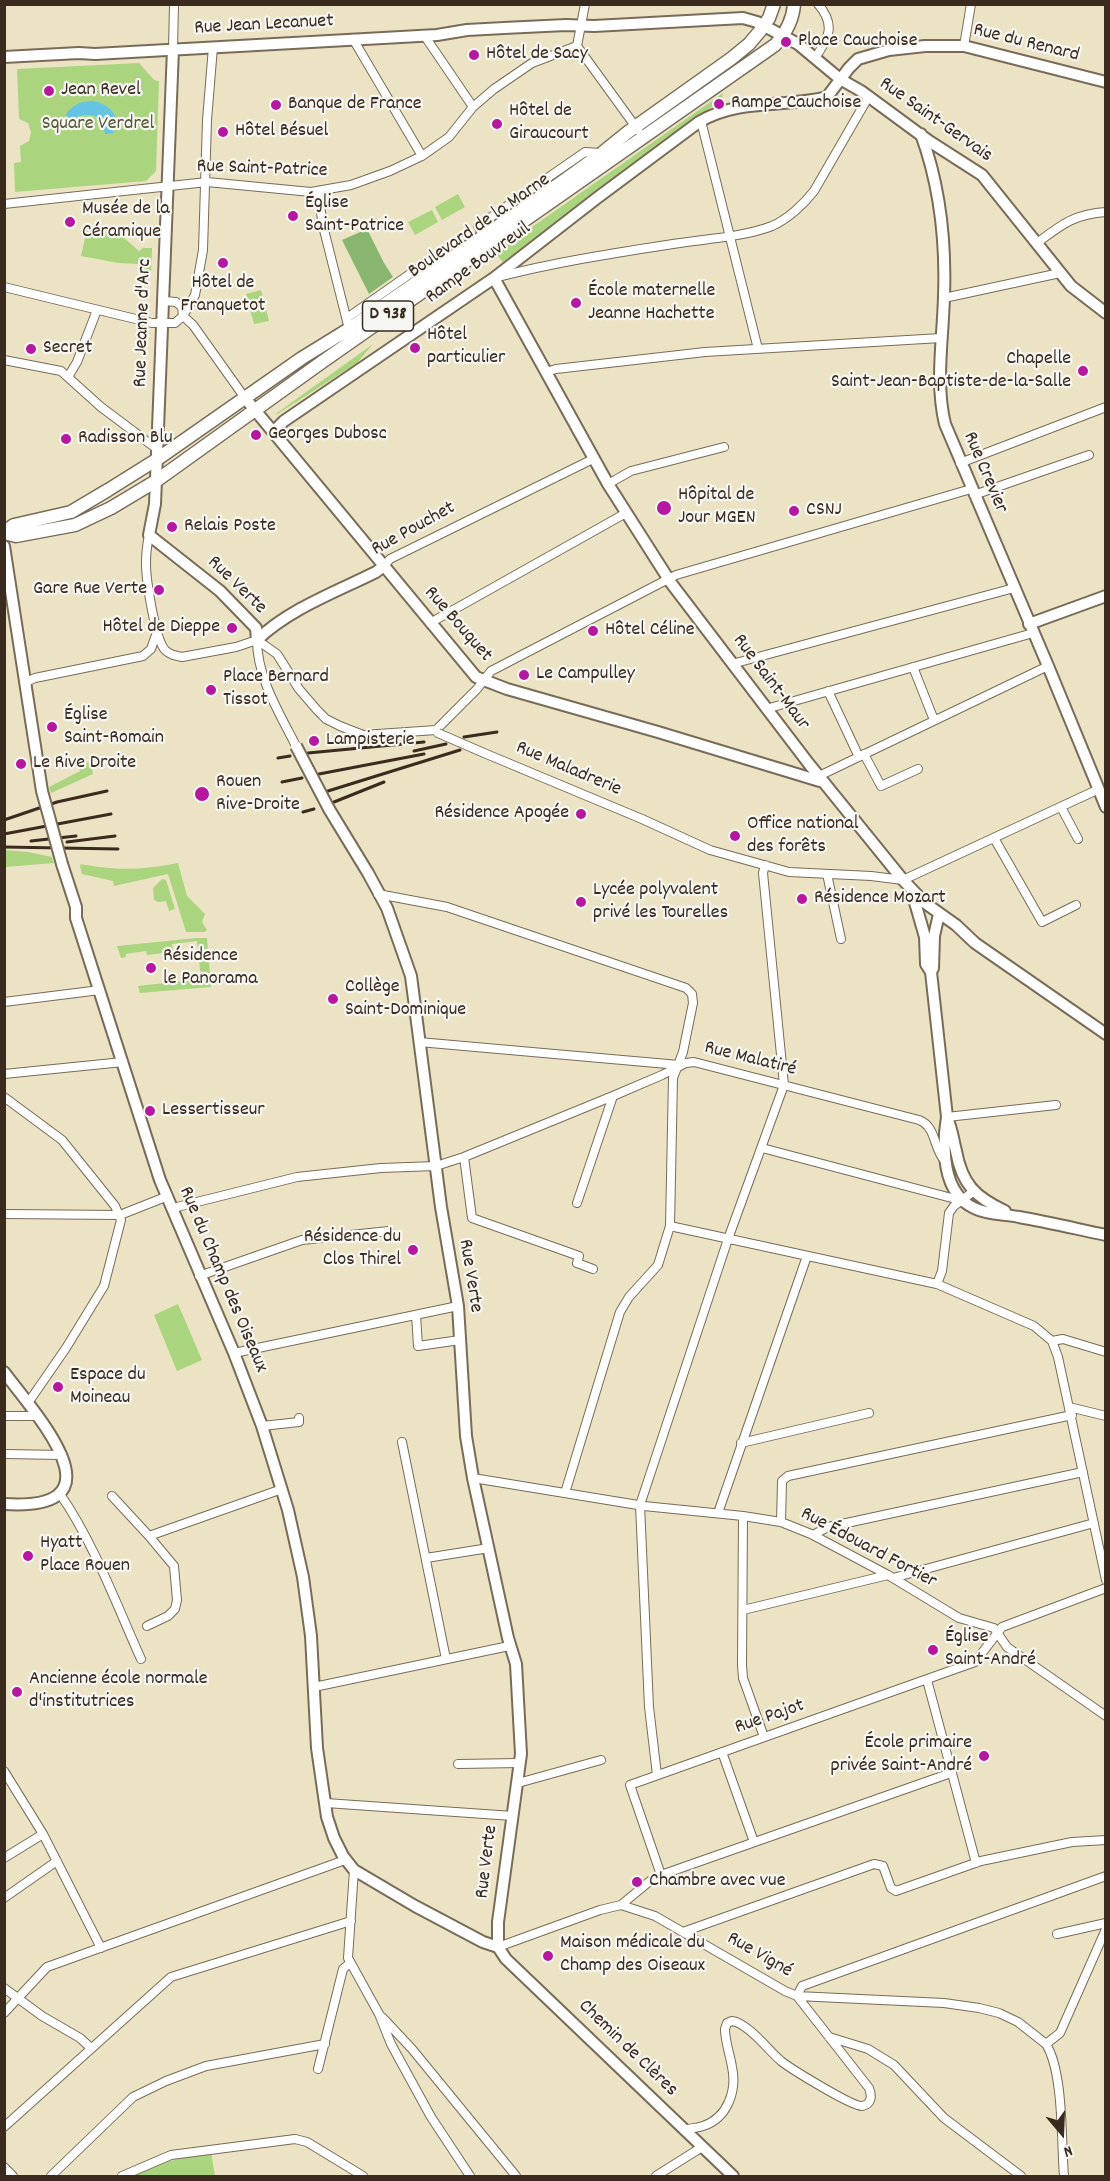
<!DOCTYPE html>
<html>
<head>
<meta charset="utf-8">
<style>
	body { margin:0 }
	#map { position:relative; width:1110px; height:2181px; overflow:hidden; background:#ece3c4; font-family:Dekko,sans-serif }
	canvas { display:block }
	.frame { position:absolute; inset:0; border:6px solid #3b2a1e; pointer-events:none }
	.north { position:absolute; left:1032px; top:2103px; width:60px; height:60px; -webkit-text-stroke:4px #f6f6f2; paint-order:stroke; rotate:161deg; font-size:16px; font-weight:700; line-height:24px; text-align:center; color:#3b2a1e }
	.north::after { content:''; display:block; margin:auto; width:21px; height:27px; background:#3b2a1e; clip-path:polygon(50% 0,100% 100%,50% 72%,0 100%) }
</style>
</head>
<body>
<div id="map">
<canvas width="1110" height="2181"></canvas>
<div class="frame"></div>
<div class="north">N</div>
</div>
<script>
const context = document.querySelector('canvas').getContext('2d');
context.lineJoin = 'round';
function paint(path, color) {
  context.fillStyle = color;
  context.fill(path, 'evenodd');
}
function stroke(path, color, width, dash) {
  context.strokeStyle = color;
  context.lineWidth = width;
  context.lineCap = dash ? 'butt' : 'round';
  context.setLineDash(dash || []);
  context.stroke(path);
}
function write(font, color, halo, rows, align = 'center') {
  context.font = font + ' Dekko,sans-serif';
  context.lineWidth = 4.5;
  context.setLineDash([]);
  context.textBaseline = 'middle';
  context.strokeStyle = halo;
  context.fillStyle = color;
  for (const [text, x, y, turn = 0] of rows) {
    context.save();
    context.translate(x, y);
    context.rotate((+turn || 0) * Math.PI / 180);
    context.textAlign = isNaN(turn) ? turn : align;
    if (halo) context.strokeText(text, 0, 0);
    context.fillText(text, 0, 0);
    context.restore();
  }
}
paint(new Path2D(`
	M139,63L154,80L159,81L156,171L146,181L15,192L14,163L21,162L20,146L29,141L31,132L28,123L19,119L17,69Z
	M723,93L722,99L699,117L505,265L497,255L487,262L485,260Z
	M458,194L465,207L442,220L435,207Z
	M432,210L438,222L415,235L408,222Z
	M95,224L122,236L139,251L143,248H152L151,272L144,271L140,264L118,263L81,256L87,230H92Z
	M261,290L269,321L254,324L246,294Z
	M373,344L357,363L276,415L277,413Z
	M91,762L93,774L51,793L49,787L80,771L78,764Z
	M5,850L28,852L52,857L54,863L5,867Z
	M178,863L187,896L205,914L202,922L207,930L205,932H186L168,874L114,886L113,881L82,874L80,866L81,864C117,871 142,870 178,863Z
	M162,879L166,880L175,909L169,911L166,901L159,902L154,900L153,888Z
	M196,938H207L211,987L140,993L138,986L201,979L197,941L172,944L174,956L164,957V953L147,955L146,951L126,954V957L121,958L117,946Z
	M178,1304L202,1360L177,1371L154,1315Z
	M211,2152L215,2176H129L156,2164Z`), '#abd47f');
paint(new Path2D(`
	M367,229L384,263L393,277L369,294L342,240Z`), '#88b66e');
paint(new Path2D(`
	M93,101C107,104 116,111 117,125L113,133L105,134C101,113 90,112 72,119L67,117L66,114C74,104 81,101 93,101Z`), '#65c4e3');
const street = new Path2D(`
	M424,35L473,107
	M353,39L422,156
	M577,46L638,130
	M577,46L585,4
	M964,46L971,4
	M173,49L174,4
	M815,58C829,38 836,25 818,4
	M701,121L758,349
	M318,192L323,226L349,329
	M4,204L207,182L311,192L351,185L390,171L422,156L449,137L473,107L494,89L532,63L577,46
	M484,236L478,226L585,152L600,153
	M1037,243C1061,225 1074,214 1106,212
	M498,277C555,262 615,253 673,244C704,239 744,237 772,226C788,219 804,204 814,191L869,96
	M4,287L152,323H175L183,316L195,295L203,250L207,120L213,47
	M944,298L1060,273
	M164,301L176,302L182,307L183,316L193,325L245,398
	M347,318L417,269L424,277
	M4,360L61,371L101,407L157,449
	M546,372L556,369L705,352L941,338
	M68,377L77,362L97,310
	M960,463L1106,407
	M608,484L631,471L724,447
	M974,495L1089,455
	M149,535C147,545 146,554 146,563C146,580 155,639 165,650C170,655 176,656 182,657L236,647L257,640
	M384,566L390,559L593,459
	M430,623L626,513
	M257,640L277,654L299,689L317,710L326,719L340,726L363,735L436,730L438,733
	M257,640C257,678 280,714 296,746
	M732,664L1014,588
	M913,667L934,720
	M26,682L35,678L143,656L151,649L156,635
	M828,691L859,757
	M766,709L1033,633
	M436,730L477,689L491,671L676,575L971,489
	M484,753L642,819L710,850L789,872L871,876L903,880L1099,789
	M864,754L881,786L918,769
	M819,776L1048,666
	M1061,807L1078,839
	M994,838L1042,922L1076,905
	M827,874L841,939
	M378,894L447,907L686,988L692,994L693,1003L683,1052L673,1078L670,1226L658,1265L629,1297L620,1312L565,1493
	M4,1002L100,990
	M419,1042L679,1065
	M4,1074L123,1062
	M4,1097L62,1140L115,1206L121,1220L104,1286L66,1348L28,1403
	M947,1117L1056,1105
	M762,1148L963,1201
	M464,1157L472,1218L579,1256L577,1263L593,1269
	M577,1203L613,1096
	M173,1208L297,1177L381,1168L436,1166L464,1157L613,1096L662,1075L686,1063L694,1062L919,1120C937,1127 933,1149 945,1161
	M4,1214L120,1215L168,1196
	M670,1226L937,1284L1034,1326L1052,1341L1058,1357L1106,1580
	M199,1276L302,1240L389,1231
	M937,1284L942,1271L949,1213L954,1206L974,1191
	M416,1315L418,1346L460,1340
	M1052,1341L1063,1339L1106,1352
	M234,1353L458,1306
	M1069,1407L1106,1416
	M4,1416H38
	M262,1426L299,1422V1418
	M402,1442L446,1659
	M741,1443L869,1413
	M4,1454L62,1455
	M473,1478L644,1506L743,1516L781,1522L811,1534L888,1575L959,1618L994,1628L1007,1647L1106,1716
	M60,1494C93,1541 117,1606 141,1659
	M112,1496L149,1536L282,1489
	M718,1513L807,1256
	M743,1516L742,1665L743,1678L764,1737
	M781,1522L782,1481L788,1476L1072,1415
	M813,1535L828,1527L1083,1472
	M426,1558L489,1548
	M893,1578L1094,1523
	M743,1610L888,1575
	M147,1626L168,1616L175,1609L177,1600L174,1566L149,1536
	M927,1680L976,1863
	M314,1687L509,1646
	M722,1752L754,1842
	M458,1764L520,1763
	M4,1771L43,1834L101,1948
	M657,1775L649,1707L640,1505L728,1239L784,1085L763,873L765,865
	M518,1783L601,1760
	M326,1803L513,1816
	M4,1858L43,1834
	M354,1870L348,1958L379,2014L391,2044L431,2117L470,2176
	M661,1875L630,1785L975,1662L1002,1627L1106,1588
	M4,1898L57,1861
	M621,1905L650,1881L661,1875L951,1773
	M683,1932L874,1864L883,1866L891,1888L896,1891L981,1861L1072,1842L1106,1840
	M1057,1934L1106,1923
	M498,1947L600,1910L621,1905L655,1916L785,1991L797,1996L944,2003L979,2008L999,2013L1018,2022L1046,2044
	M4,1988L42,2016L80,2038L91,2048
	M4,2013L47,1967L345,1860
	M382,2017L412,2049L516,2176
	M829,2037L868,2049L894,2065L944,2118L1021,2176
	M318,2069L343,1969L350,1963
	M4,2127L171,1977L351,1921
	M684,2130C691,2128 697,2128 703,2126C728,2118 737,2090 732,2067C730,2054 725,2042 725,2029L727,2023L732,2021C748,2023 768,2050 781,2061C791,2069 853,2107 862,2106C872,2104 872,2096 869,2088L797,1996L802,1986L1106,1876
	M4,2167L13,2176
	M51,2176L133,2097L166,2081L206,2066L325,2044
	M122,2176L171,2155L295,2139L307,2142L363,2176
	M656,2176L702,2147
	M1064,2176C1061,2142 1064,2073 1046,2044L1060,2033L1106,1929`);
const secondary = new Path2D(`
	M173,49L155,504L149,535L220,591L256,628L257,640
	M4,57L79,53L95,54L437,35L467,30L504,28L566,25L594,26L743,18L757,22L798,44L840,79L861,91L929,141L982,175L1071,286L1106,313
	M921,134C940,186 946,241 944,296C943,339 935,383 945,424L1048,666L1106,807
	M494,278L608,484L671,583L809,764L903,880L925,903L956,925L975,943L1106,1034
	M245,398L476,677L507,689L658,732L823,782
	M274,431L284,421L494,278L597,198L699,122C739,98 785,108 827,97L849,68L858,59L889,50L925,46H964L1106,82
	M4,546L42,791
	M1029,624L1106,596
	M257,640C289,609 336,592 376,572L384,566
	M329,809L368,873L387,908L411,976L441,1207L458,1306L466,1436L473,1478L508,1638L516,1664L521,1754L498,1922V1947
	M62,864L76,907V918L160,1180L234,1353L262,1426L288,1510L303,1577L311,1636L317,1748L327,1817L334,1838L343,1856L354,1870L415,1906L483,1942L498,1947
	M912,892L925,937L926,964L931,972
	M939,914L934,936L933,968L931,972L947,1117C942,1147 942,1193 974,1208C988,1215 1005,1214 1019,1217C1048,1222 1077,1229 1106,1235
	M947,1118C952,1129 953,1139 956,1151C962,1184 975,1197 1005,1211
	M4,1372C37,1416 126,1512 4,1504
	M498,1947L506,1959L733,2176`);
const primary = new Path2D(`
	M4,532L14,525L71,512L108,490L156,460L302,358L349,329L552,189L602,153L628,132L732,58L749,44L760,31L769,18L774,4
	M4,533L16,536L75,525L111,508L156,481L322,362L775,45C786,33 793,20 794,4`);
stroke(street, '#796b58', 10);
stroke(secondary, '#796b58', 14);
stroke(primary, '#796b58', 15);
stroke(street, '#fff', 8);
stroke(secondary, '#fff', 10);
stroke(primary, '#fff', 12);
stroke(new Path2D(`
	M464,737L497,732
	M414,751L446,744
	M308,753L424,742
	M278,758L290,756
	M319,774L424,754
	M282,782L302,778
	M328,791L460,750
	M334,802L384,782
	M303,812L314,809
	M4,820L57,802L107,791
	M4,834L111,814
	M31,841L76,836
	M67,842L115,836
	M4,847L118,849`), '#3b2a1e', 3);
const streetBridge = new Path2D(`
	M438,733L484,753`);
const secondaryBridge = new Path2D(`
	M296,746L329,809
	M42,791L62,864`);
stroke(streetBridge, '#796b58', 10, []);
stroke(secondaryBridge, '#796b58', 14, []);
stroke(streetBridge, '#fff', 8);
stroke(secondaryBridge, '#fff', 10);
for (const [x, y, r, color] of [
	[786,42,6,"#b5179e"],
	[474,55,6,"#b5179e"],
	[49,91,6,"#b5179e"],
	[719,104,6,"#b5179e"],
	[276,105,6,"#b5179e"],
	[497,124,6,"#b5179e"],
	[223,132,6,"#b5179e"],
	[293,216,6,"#b5179e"],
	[70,222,6,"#b5179e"],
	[223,263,6,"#b5179e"],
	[576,303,6,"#b5179e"],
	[415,348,6,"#b5179e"],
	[31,349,6,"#b5179e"],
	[1083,371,6,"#b5179e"],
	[256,435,6,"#b5179e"],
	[66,439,6,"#b5179e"],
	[664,508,8,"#b5179e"],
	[794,511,6,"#b5179e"],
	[172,527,6,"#b5179e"],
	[159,590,6,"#b5179e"],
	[232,628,6,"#b5179e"],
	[593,631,6,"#b5179e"],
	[524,675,6,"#b5179e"],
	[211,690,6,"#b5179e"],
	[52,727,6,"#b5179e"],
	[314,741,6,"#b5179e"],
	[21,764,6,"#b5179e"],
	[202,794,8,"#b5179e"],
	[581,814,6,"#b5179e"],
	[735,836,6,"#b5179e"],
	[802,899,6,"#b5179e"],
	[581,902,6,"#b5179e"],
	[151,968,6,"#b5179e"],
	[333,999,6,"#b5179e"],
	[150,1111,6,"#b5179e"],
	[413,1250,6,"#b5179e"],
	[58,1387,6,"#b5179e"],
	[28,1556,6,"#b5179e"],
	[933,1650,6,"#b5179e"],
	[17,1692,6,"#b5179e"],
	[984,1756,6,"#b5179e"],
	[637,1882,6,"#b5179e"],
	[548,1956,6,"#b5179e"]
]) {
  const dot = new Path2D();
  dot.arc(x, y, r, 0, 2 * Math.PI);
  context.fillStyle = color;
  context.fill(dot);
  stroke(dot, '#f6f6f2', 2);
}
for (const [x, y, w] of [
	[388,316,51]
]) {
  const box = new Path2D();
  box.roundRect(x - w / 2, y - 15, w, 30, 4.5);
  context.fillStyle = '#f6f6f2';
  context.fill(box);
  stroke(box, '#3b2a1e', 1.5);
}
write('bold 18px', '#3b2a1e', null, [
	["D 938",388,316]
]);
write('20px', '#3b2a1e', '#f6f6f2', [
	["Rue Jean Lecanuet",264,26,-3],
	["Rue du Renard",1026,44,14],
	["Rue Saint-Gervais",935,121,35],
	["Rue Saint-Patrice",262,170,2],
	["Boulevard de la Marne",480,227,-35],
	["Rampe Bouvreuil",479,264,-36],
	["Rue Jeanne d'Arc",144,323,-88],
	["Rue Crevier",984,473,67],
	["Rue Pouchet",414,530,-29],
	["Rue Verte",236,586,44],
	["Rue Bouquet",457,625,49],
	["Rue Saint-Maur",770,683,53],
	["Rue Maladrerie",568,770,23],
	["Rue Malatiré",750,1060,14],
	["Rue Verte",469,1276,81],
	["Rue du Champ des Oiseaux",222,1280,67],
	["Rue Édouard Fortier",868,1549,28],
	["Rue Pajot",770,1718,-19],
	["Rue Verte",488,1862,-83],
	["Rue Vigné",759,1956,30],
	["Chemin de Clères",627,2049,44]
]);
write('20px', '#3b2a1e', '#f6f6f2', [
	["Place Cauchoise",798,42],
	["Hôtel de Sacy",486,55],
	["Jean Revel",61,91],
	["Rampe Cauchoise",731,104],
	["Banque de France",288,105],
	["Hôtel de",509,112],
	["Giraucourt",509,135],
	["Hôtel Bésuel",235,132],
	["Église",305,204],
	["Saint-Patrice",305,227],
	["Musée de la",82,210],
	["Céramique",82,233],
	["Hôtel de",223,284,"center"],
	["Franquetot",223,307,"center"],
	["École maternelle",588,292],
	["Jeanne Hachette",588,315],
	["Hôtel",427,336],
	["particulier",427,359],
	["Secret",43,349],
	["Chapelle",1071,360,"right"],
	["Saint-Jean-Baptiste-de-la-Salle",1071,383,"right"],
	["Georges Dubosc",268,435],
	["Radisson Blu",78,439],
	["Hôpital de",678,496],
	["Jour MGEN",678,519],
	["CSNJ",806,511],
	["Relais Poste",184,527],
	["Gare Rue Verte",147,590,"right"],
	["Hôtel de Dieppe",220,628,"right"],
	["Hôtel Céline",605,631],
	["Le Campulley",536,675],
	["Place Bernard",223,678],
	["Tissot",223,701],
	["Église",64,716],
	["Saint-Romain",64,739],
	["Lampisterie",326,741],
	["Le Rive Droite",33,764],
	["Rouen",216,783],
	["Rive-Droite",216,806],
	["Résidence Apogée",569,814,"right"],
	["Office national",747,825],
	["des forêts",747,848],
	["Lycée polyvalent",593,891],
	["privé les Tourelles",593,914],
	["Résidence Mozart",814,899],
	["Résidence",163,957],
	["le Panorama",163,980],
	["Collège",345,988],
	["Saint-Dominique",345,1011],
	["Lessertisseur",162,1111],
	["Résidence du",401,1238,"right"],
	["Clos Thirel",401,1261,"right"],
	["Espace du",70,1376],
	["Moineau",70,1399],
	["Hyatt",40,1544],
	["Place Rouen",40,1567],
	["Église",945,1638],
	["Saint-André",945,1661],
	["Ancienne école normale",29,1680],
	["d'institutrices",29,1703],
	["École primaire",972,1744,"right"],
	["privée Saint-André",972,1767,"right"],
	["Chambre avec vue",649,1882],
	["Maison médicale du",560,1944],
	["Champ des Oiseaux",560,1967]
], 'left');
write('20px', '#575436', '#f6f6f2', [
	["Square Verdrel",98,125]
]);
</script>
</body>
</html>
